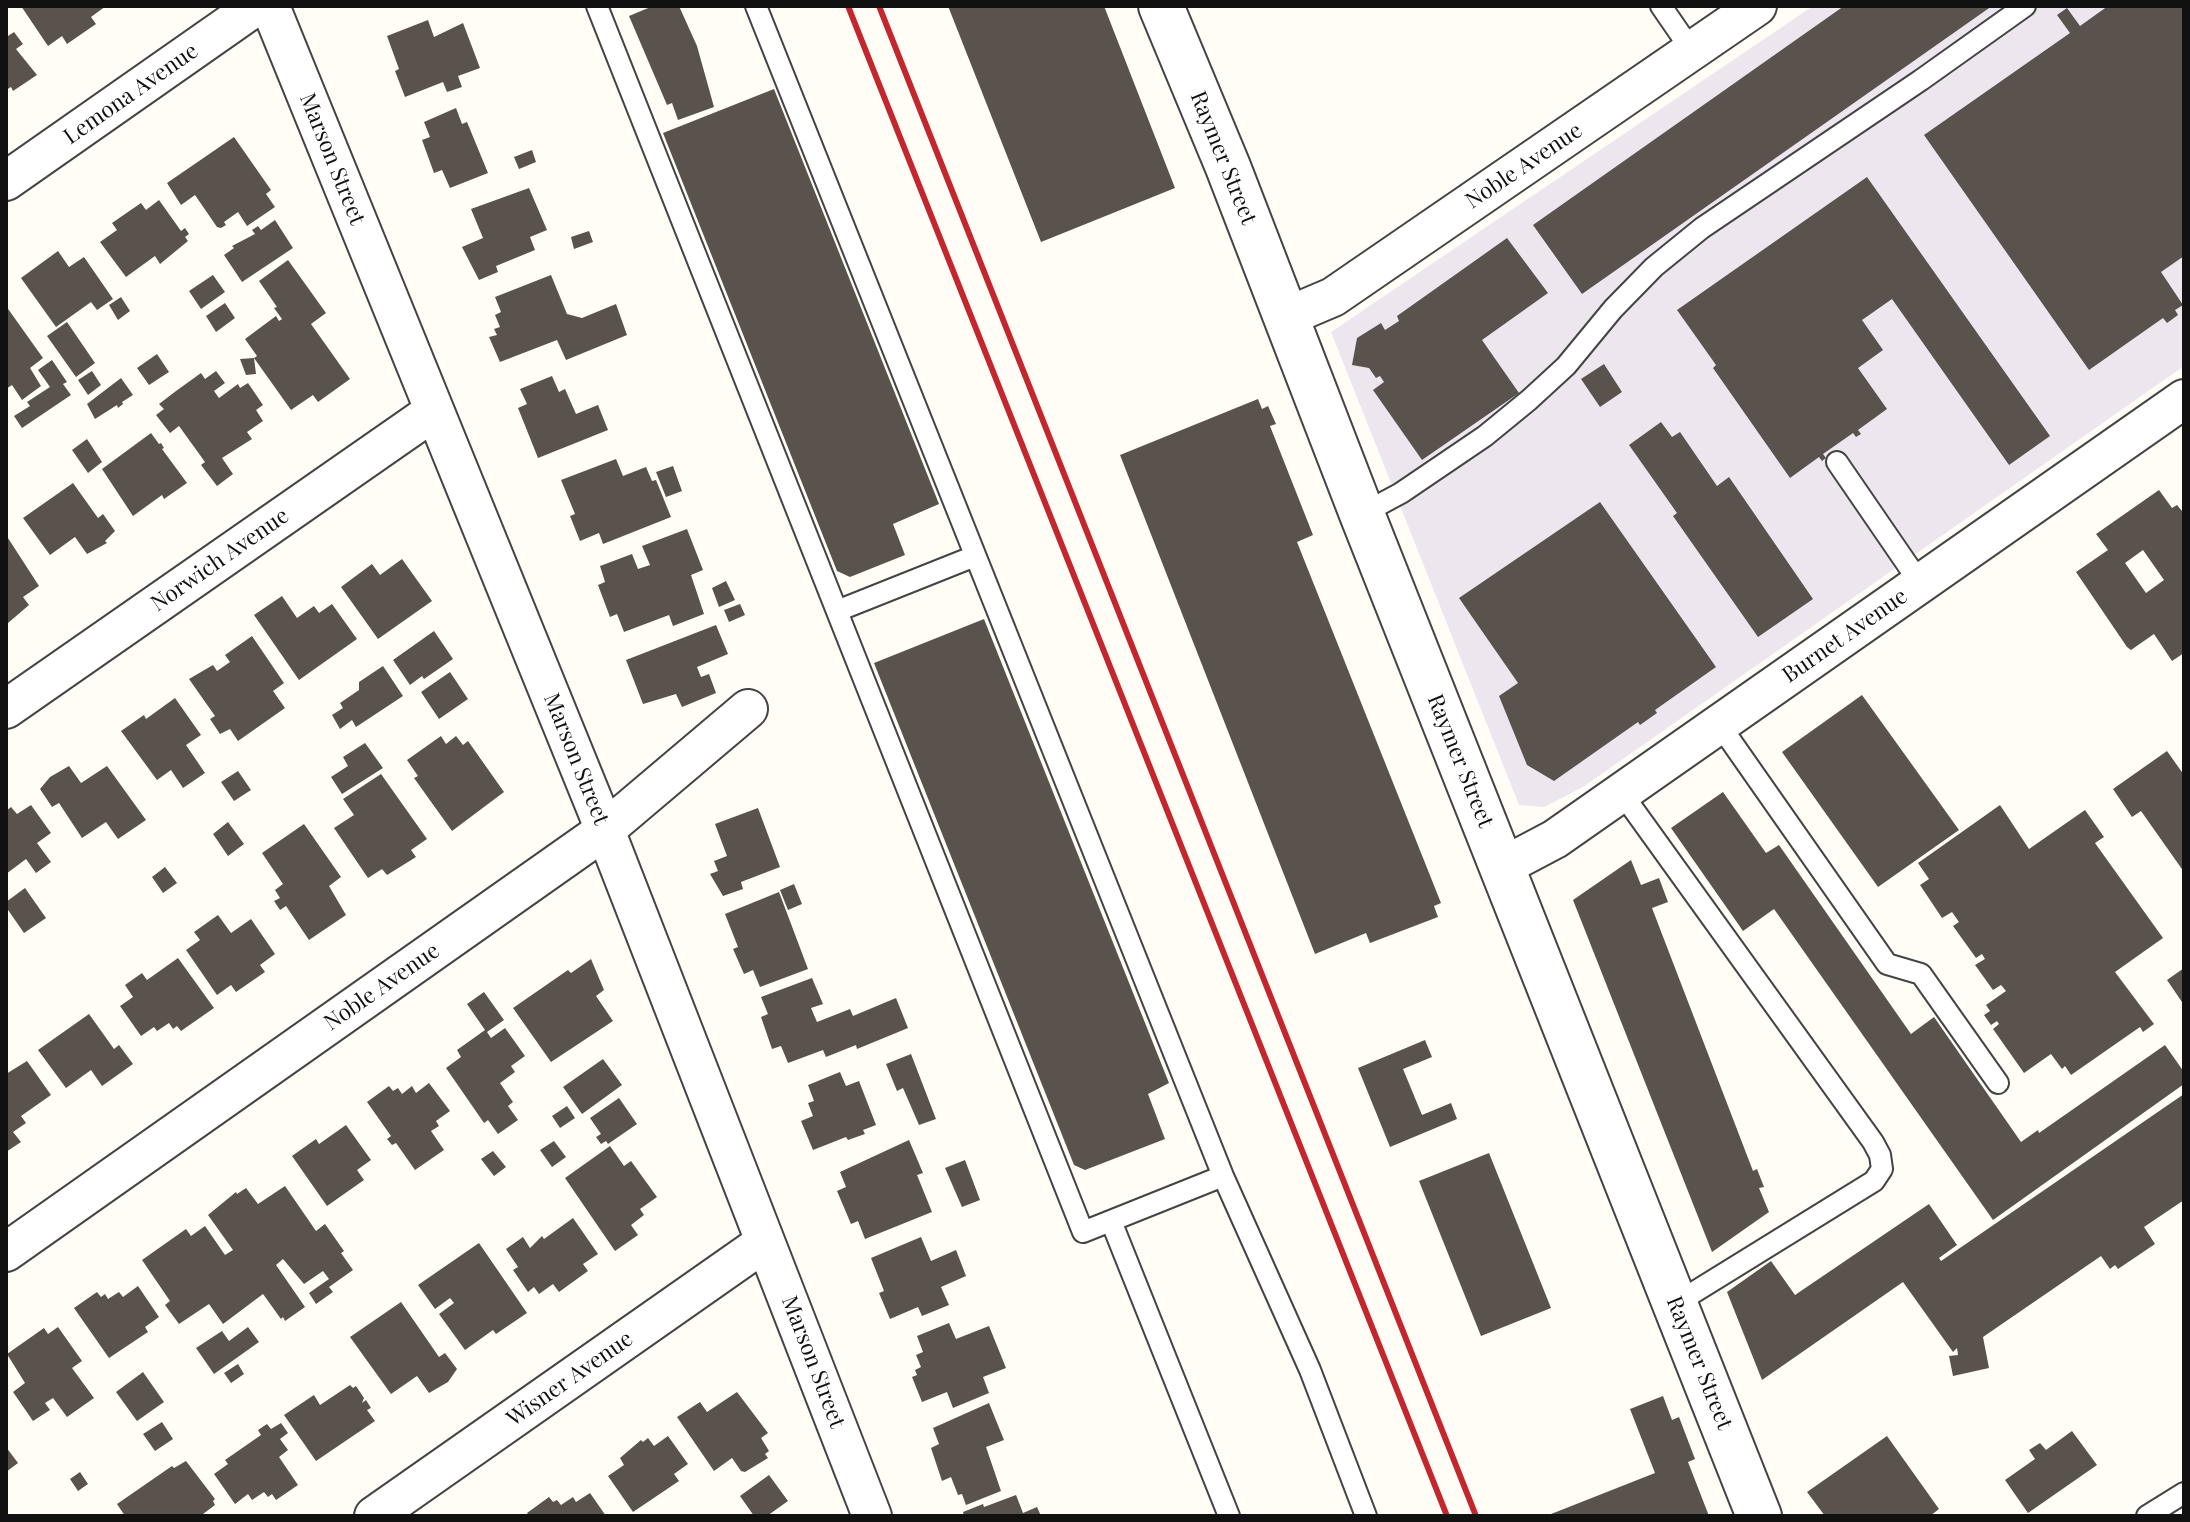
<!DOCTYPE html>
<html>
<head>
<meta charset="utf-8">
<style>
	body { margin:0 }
	#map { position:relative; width:2190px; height:1522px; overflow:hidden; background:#fffdf5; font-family:"Playfair Display",serif }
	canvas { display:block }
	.frame { position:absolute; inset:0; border:8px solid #111; pointer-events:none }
</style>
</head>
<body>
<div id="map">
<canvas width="2190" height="1522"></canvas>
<div class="frame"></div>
</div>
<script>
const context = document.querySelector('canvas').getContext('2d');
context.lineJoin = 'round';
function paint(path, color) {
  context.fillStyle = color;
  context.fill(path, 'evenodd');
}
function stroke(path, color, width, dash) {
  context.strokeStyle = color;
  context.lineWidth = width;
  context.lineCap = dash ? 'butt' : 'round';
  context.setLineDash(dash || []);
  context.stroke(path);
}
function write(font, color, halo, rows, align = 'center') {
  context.font = font + ' "Playfair Display",serif';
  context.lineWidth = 8;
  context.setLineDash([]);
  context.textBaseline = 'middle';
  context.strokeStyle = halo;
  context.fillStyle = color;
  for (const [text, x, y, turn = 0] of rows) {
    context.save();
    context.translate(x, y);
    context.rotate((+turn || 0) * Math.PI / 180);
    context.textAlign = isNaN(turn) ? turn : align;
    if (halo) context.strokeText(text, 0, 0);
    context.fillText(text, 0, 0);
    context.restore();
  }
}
paint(new Path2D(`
	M1813,6H2184V366L1583,787L1544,807L1519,805L1331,332Z`), '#eee6ef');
paint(new Path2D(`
	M21,6H106L91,17L96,24L67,44L62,36L48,46Z
	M653,6H679L697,46L714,107L678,120L672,103L667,105L629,16Z
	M948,6H1104L1175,188L1041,242Z
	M1844,6H1992L1582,294L1533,225Z
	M2108,6H2184V256L2161,272L2183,305L2175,310L2178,315L2167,323L2163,318L2089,370L1924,135L2070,33L2057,15L2067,8L2080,26Z
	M428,20L434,37L463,23L480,68L458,76L462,87L447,92L443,82L405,97L395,71L399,69L387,36Z
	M14,32L23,44L16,49L37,75L13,91L11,87L6,90V33L8,36Z
	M774,89L939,504L893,524L905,555L850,577L837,571L663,133Z
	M456,108L462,124L467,122L488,173L450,188L442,170L434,173L422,140L430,137L424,122Z
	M234,137L271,190L266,194L275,207L247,226L238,212L224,222L226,225L221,228L217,227L195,195L181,205L167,183Z
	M532,150L536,162L519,169L514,157Z
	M1867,177L2050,436L2009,465L1892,299L1862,320L1883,350L1858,368L1887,409L1858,430L1861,434L1856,437L1853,433L1823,454L1826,458L1822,461L1819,457L1790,478L1713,368L1716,365L1677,310Z
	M529,188L547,230L530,237L535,250L496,266L498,272L479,280L462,247L483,238L471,209Z
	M159,200L181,231L185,228L189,234L185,237L188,241L160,264L155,256L126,277L100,242L117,230L112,223L141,203L146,210Z
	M275,220L293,248L242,282L224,255L234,248L232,246L255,234L252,230L258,226L261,230Z
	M589,231L593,242L574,249L571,237Z
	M1507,238L1548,293L1482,340L1519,393L1422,460L1373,390L1384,382L1380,376L1376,378L1369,368L1352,365L1357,338L1381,323L1385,330L1399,321L1397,316Z
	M58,251L69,267L84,257L113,299L97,310L91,302L56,327L21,278Z
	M288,260L326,313L311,324L350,379L318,402L313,395L291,410L254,358L257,356L245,339L276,316L279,321L282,319L274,308L277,307L259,281Z
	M213,275L225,292L201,309L189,291Z
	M551,275L567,314L582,318L616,304L627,335L566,360L557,340L500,362L489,337L497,335L494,329L500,327L495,315L501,312L495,297Z
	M121,297L130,311L118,320L109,305Z
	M225,303L235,318L216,332L206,316Z
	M6,306L43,358L30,368L41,386L22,400L12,385L6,389Z
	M67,322L95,363L76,377L47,336Z
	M157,354L169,372L149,385L137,368Z
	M254,358L256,374L246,375L240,359Z
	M52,360L67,382L63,384L71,395L22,428L14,416L30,406L27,402L50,387L38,370Z
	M1604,364L1622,392L1600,407L1581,379Z
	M92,371L101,385L88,395L78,380Z
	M216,371L225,383L214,391L219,398L238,384L240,388L248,383L263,405L256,410L263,421L247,432L252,439L222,458L233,474L217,486L201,465L205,462L179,426L170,433L156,415L164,409L159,404L176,391L201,373L205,379Z
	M552,376L559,392L565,389L576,414L598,405L608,430L538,458L518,408L527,404L520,389Z
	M121,378L133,395L122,402L123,404L118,408L117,405L95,419L87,404Z
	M1258,399L1262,409L1268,406L1276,424L1270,426L1313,535L1297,542L1441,903L1434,906L1438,917L1370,943L1366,933L1315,954L1120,455Z
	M1661,422L1672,437L1680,432L1717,486L1729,477L1813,599L1758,637L1673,516L1677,513L1629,445Z
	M151,433L159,444L161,443L164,448L162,449L187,483L164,499L162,495L133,516L102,469Z
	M87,439L102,462L88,473L72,450Z
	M616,459L623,476L646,467L652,481L656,480L671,517L603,544L599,533L580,541L570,516L575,514L561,480Z
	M673,466L682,491L666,497L656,472Z
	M73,483L98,518L103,514L115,531L105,541L107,543L87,554L75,537L50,555L23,518Z
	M2159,490L2172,508L2177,505L2182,511L2184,510V653L2172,661L2154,634L2131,650L2127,647L2076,572L2108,550L2096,534ZM2143,550L2164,580L2146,593L2125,563Z
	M1600,502L1716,667L1655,710L1657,713L1640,725L1638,722L1554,781L1527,765L1499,696L1518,683L1459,598Z
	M687,529L703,570L691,575L704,614L673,626L669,615L624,632L617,614L610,617L598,585L605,582L600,566L632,554L638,569L650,565L642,546Z
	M6,535L39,586L23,597L29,605L8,623Z
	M402,559L432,601L378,639L341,587L372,564L380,575Z
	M726,581L735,600L719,607L712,588Z
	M282,596L297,618L314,606L319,613L332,604L357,639L299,680L254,615Z
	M740,604L745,615L729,622L724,610Z
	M984,619L1169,1083L1148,1094L1165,1139L1085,1170L1074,1165L874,663Z
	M716,625L728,654L697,667L701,677L709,674L716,693L682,707L676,694L643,704L626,660Z
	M434,631L453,659L424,679L422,676L410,685L393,660Z
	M252,636L284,683L273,691L285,708L238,741L230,729L220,734L210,719L215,716L189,679L213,665L217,671L230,662L225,655Z
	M383,666L403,696L356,727L352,720L340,729L332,715L343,708L340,703L359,690V682Z
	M450,672L468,699L439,719L421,692Z
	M1862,695L1959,830L1878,887L1782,752Z
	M175,698L201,735L186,745L205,773L183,788L171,770L157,780L121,731L144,715L146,719Z
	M441,736L446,744L456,736L463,745L468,741L504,792L452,831L414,778L418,776L407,760Z
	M365,743L383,768L342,794L331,777L348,766L343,757Z
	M2167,751L2184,775V872L2141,811L2132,817L2113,789Z
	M69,766L81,783L107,766L146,820L118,839L106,822L82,838L59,803L52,807L40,789L50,777Z
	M238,771L251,790L234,801L221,782Z
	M381,774L427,839L411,850L416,857L408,862L387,875L382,869L368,878L334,828L354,815L343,799Z
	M1723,792L1766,853L1779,845L1911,1034L1934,1017L2021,1142L2038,1130L2039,1133L2165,1045L2184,1072V1084L1993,1220L1774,909L1743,931L1671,828Z
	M31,805L51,833L37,843L51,862L36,873L26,859L6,874V811L11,807L17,814Z
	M2000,805L2029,849L2085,810L2104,837L2095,843L2163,938L2115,972L2154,1024L2143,1032L2140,1027L2071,1075L2065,1066L2062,1069L2051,1054L2024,1073L1993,1029L1999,1024L1997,1021L1991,1025L1984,1015L1990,1011L1986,1005L2006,991L2001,985L1993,990L1975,965L1985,959L1982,954L1976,958L1953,926L1959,922L1952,912L1942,918L1920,885L1929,879L1918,863Z
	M758,808L780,867L741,882L743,889L723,896L710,874L718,871L714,861L727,856L715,824Z
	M228,822L244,844L228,856L213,834Z
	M304,824L341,877L329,886L346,915L309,940L286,906L280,910L274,901L280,898L275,890L283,884L262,853Z
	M1631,860L1641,885L1659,878L1668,902L1652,908L1753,1171L1757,1169L1764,1187L1759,1188L1769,1212L1712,1252L1573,900Z
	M165,867L177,883L163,893L152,877Z
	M794,884L802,904L788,910L780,890Z
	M25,888L46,918L24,933L6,907V902Z
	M779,892L808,969L760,987L753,970L744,974L733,949L738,947L725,914Z
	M218,915L231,933L251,919L275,954L260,965L265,972L236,992L231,985L217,995L186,950L200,940L194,932Z
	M178,958L214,1008L181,1031L177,1026L173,1029L169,1023L157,1031L154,1027L141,1036L120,1006L133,997L125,985L142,973L147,980Z
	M591,959L604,990L596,996L613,1021L551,1062L513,1008L568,970L571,973Z
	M2184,968V1005L2167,980Z
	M812,978L823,1004L811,1008L817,1022L850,1009L853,1016L896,998L908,1028L857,1049L856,1045L826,1057L823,1050L788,1063L781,1046L772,1049L761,1017L768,1014L761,997Z
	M484,992L504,1020L487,1032L491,1038L505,1028L525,1056L511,1066L515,1072L500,1083L513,1102L508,1106L518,1120L498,1134L488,1120L484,1123L446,1068L461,1057L457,1050L485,1030L467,1004Z
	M89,1014L114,1049L119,1045L133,1064L102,1086L91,1070L66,1088L38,1050Z
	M1425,1040L1432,1057L1403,1069L1422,1115L1451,1103L1457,1119L1390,1147L1358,1068Z
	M911,1054L936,1119L919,1125L903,1088L897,1091L886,1064Z
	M603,1059L622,1085L582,1114L563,1087Z
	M27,1061L51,1095L21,1116L26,1123L13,1132L21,1142L6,1152V1074Z
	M840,1072L846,1086L859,1081L876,1125L863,1130L865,1134L848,1140L846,1137L813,1150L801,1121L813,1116L808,1103L814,1101L808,1085Z
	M429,1083L450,1111L436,1121L439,1126L431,1131L444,1150L415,1170L396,1143L392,1145L387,1139L391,1136L367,1102L389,1086L393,1091L398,1088L402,1094L412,1086L416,1093Z
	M2184,1094V1200L2144,1227L2155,1244L2118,1269L2115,1265L2110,1269L2101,1256L1983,1337L1989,1368L1953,1376L1949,1356L1958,1355L1957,1348L1953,1352L1903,1282L1762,1380L1727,1292L1771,1261L1795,1295L1929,1204L1957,1245L1939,1258L1941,1261Z
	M619,1098L637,1124L608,1144L606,1141L601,1144L596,1137L601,1134L590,1118Z
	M567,1106L575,1118L560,1128L552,1116Z
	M346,1125L371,1160L357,1170L364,1180L327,1206L292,1156L316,1139L319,1144Z
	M909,1140L923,1173L917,1175L932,1212L865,1239L858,1221L851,1224L837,1191L846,1187L840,1172Z
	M554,1141L566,1157L552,1167L540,1150Z
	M610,1146L624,1166L631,1161L657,1197L640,1209L644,1215L631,1225L638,1235L615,1251L565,1178Z
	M493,1151L506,1167L494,1176L481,1159Z
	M1489,1153L1551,1308L1481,1336L1419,1181Z
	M965,1160L980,1200L962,1207L945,1168Z
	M285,1186L316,1231L325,1224L344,1251L341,1253L353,1270L329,1287L333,1292L316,1304L309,1293L329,1279L323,1271L304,1284L283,1259L276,1265L305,1307L285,1321L283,1317L281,1319L263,1294L223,1324L209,1304L179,1324L165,1305L170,1301L142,1260L186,1229L191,1236L205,1226L225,1255L233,1250L208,1215L236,1192L237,1194L246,1188L258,1204Z
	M573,1218L598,1254L583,1264L588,1271L559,1292L553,1284L539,1294L534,1287L528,1292L513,1270L518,1267L506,1249L523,1237L530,1248L542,1236L544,1239Z
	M921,1237L931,1261L956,1250L966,1276L941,1287L949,1305L922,1316L918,1307L890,1319L879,1293L884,1291L871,1258Z
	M479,1243L527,1313L496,1334L493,1330L465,1350L439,1314L454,1303L450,1298L435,1309L418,1285Z
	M138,1286L159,1317L145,1327L148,1332L109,1358L74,1308L97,1292L101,1297L105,1294L108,1299L119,1292L123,1297Z
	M401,1302L439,1357L445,1353L457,1369L448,1382L429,1393L417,1376L391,1394L350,1337Z
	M949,1323L956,1339L989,1326L1006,1368L983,1377L989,1393L953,1408L947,1392L922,1402L912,1377L917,1375L915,1370L921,1367L916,1355L923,1352L917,1336Z
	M58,1327L82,1361L72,1368L94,1398L67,1417L53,1398L45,1403L50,1410L33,1421L13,1392L25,1383L7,1354L44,1328L48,1334Z
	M248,1327L259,1342L214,1374L196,1348L222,1331L229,1341Z
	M238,1364L244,1374L231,1383L224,1373Z
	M143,1372L164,1402L137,1421L116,1392Z
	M350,1385L353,1388L356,1386L364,1398L362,1403L366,1400L371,1408L367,1410L375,1421L316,1461L284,1415L314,1395L320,1405Z
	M737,1392L768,1433L761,1438L769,1451L765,1454L768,1458L745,1472L741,1471L732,1458L714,1471L677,1417L700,1402L707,1412Z
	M1663,1396L1672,1420L1679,1417L1695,1459L1688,1462L1709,1516H1546L1655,1473L1630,1409Z
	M989,1403L1004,1440L986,1447L1001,1491L966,1505L962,1494L958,1495L951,1477L942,1481L931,1448L939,1444L933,1428Z
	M162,1422L173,1439L155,1451L143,1434Z
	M281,1423L288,1433L280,1439L288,1450L279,1457L298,1485L276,1500L272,1494L268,1497L264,1492L252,1500L248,1494L235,1504L214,1474L228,1464L225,1460L261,1435L258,1430L267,1424L271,1429Z
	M2072,1431L2097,1465L2028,1513L2005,1480L2035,1459L2029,1450L2040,1443L2046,1450Z
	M668,1436L688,1464L674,1474L679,1481L633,1512L608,1476L624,1465L620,1458L641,1440L643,1442L648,1438L654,1446Z
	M1887,1436L1939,1509L1930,1516H1825L1807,1492Z
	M6,1447L18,1463L6,1472Z
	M186,1461L215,1499L213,1501L215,1505L203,1514L204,1516H125L117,1504L172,1466L174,1468Z
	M80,1472L88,1484L78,1491L70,1479Z
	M769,1475L788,1501L767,1516H754L740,1496Z
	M590,1493L606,1516H529L527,1513L549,1497L553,1502L557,1500L561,1505L573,1497L576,1502Z
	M1016,1495L1023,1513L1037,1507L1041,1516H964L963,1512L983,1504L984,1507Z`), '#5a524d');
const service = new Path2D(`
	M597,6L1083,1232L1223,1176
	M756,6L1223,1176L1310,1370L1366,1516
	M1661,6L1692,51
	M1837,462L1920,583
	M1362,514L1401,493L1485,436L1529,400L1566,366L1613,309L1654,267L1702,228L1921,80L2025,6
	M837,611L975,556
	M1719,724L1887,964L1921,974L1998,1083
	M1621,792L1873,1142L1880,1155L1882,1169L1874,1181L1675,1304
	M1111,1221L1229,1516
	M2147,1516L2184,1493`);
const minor = new Path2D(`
	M270,6L605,830L872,1516
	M6,181L256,6
	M1286,317L1333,297L1757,6
	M6,709L434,411
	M1502,867L1555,839L2184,399
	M6,1252L605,830L748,709
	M374,1516L765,1242`);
const tertiary = new Path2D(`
	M1161,6L1228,167L1362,514L1759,1516`);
stroke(service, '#444', 24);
stroke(minor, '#444', 42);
stroke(tertiary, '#444', 48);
stroke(service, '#fff', 20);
stroke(minor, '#fff', 38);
stroke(tertiary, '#fff', 44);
stroke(new Path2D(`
	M848,6L1447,1516
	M879,6L1476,1516`), '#c4262e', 6);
write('22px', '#111', '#fff', [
	["Lemona Avenue",131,94,-35],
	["Raymer Street",1223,158,68],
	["Marson Street",332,159,68],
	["Noble Avenue",1524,166,-34],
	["Norwich Avenue",220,560,-35],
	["Burnet Avenue",1845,636,-35],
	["Marson Street",576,759,68],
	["Raymer Street",1460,761,68],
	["Noble Avenue",382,987,-35],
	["Marson Street",813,1362,69],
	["Raymer Street",1699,1363,68],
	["Wisner Avenue",570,1379,-35]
]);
</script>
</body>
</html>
